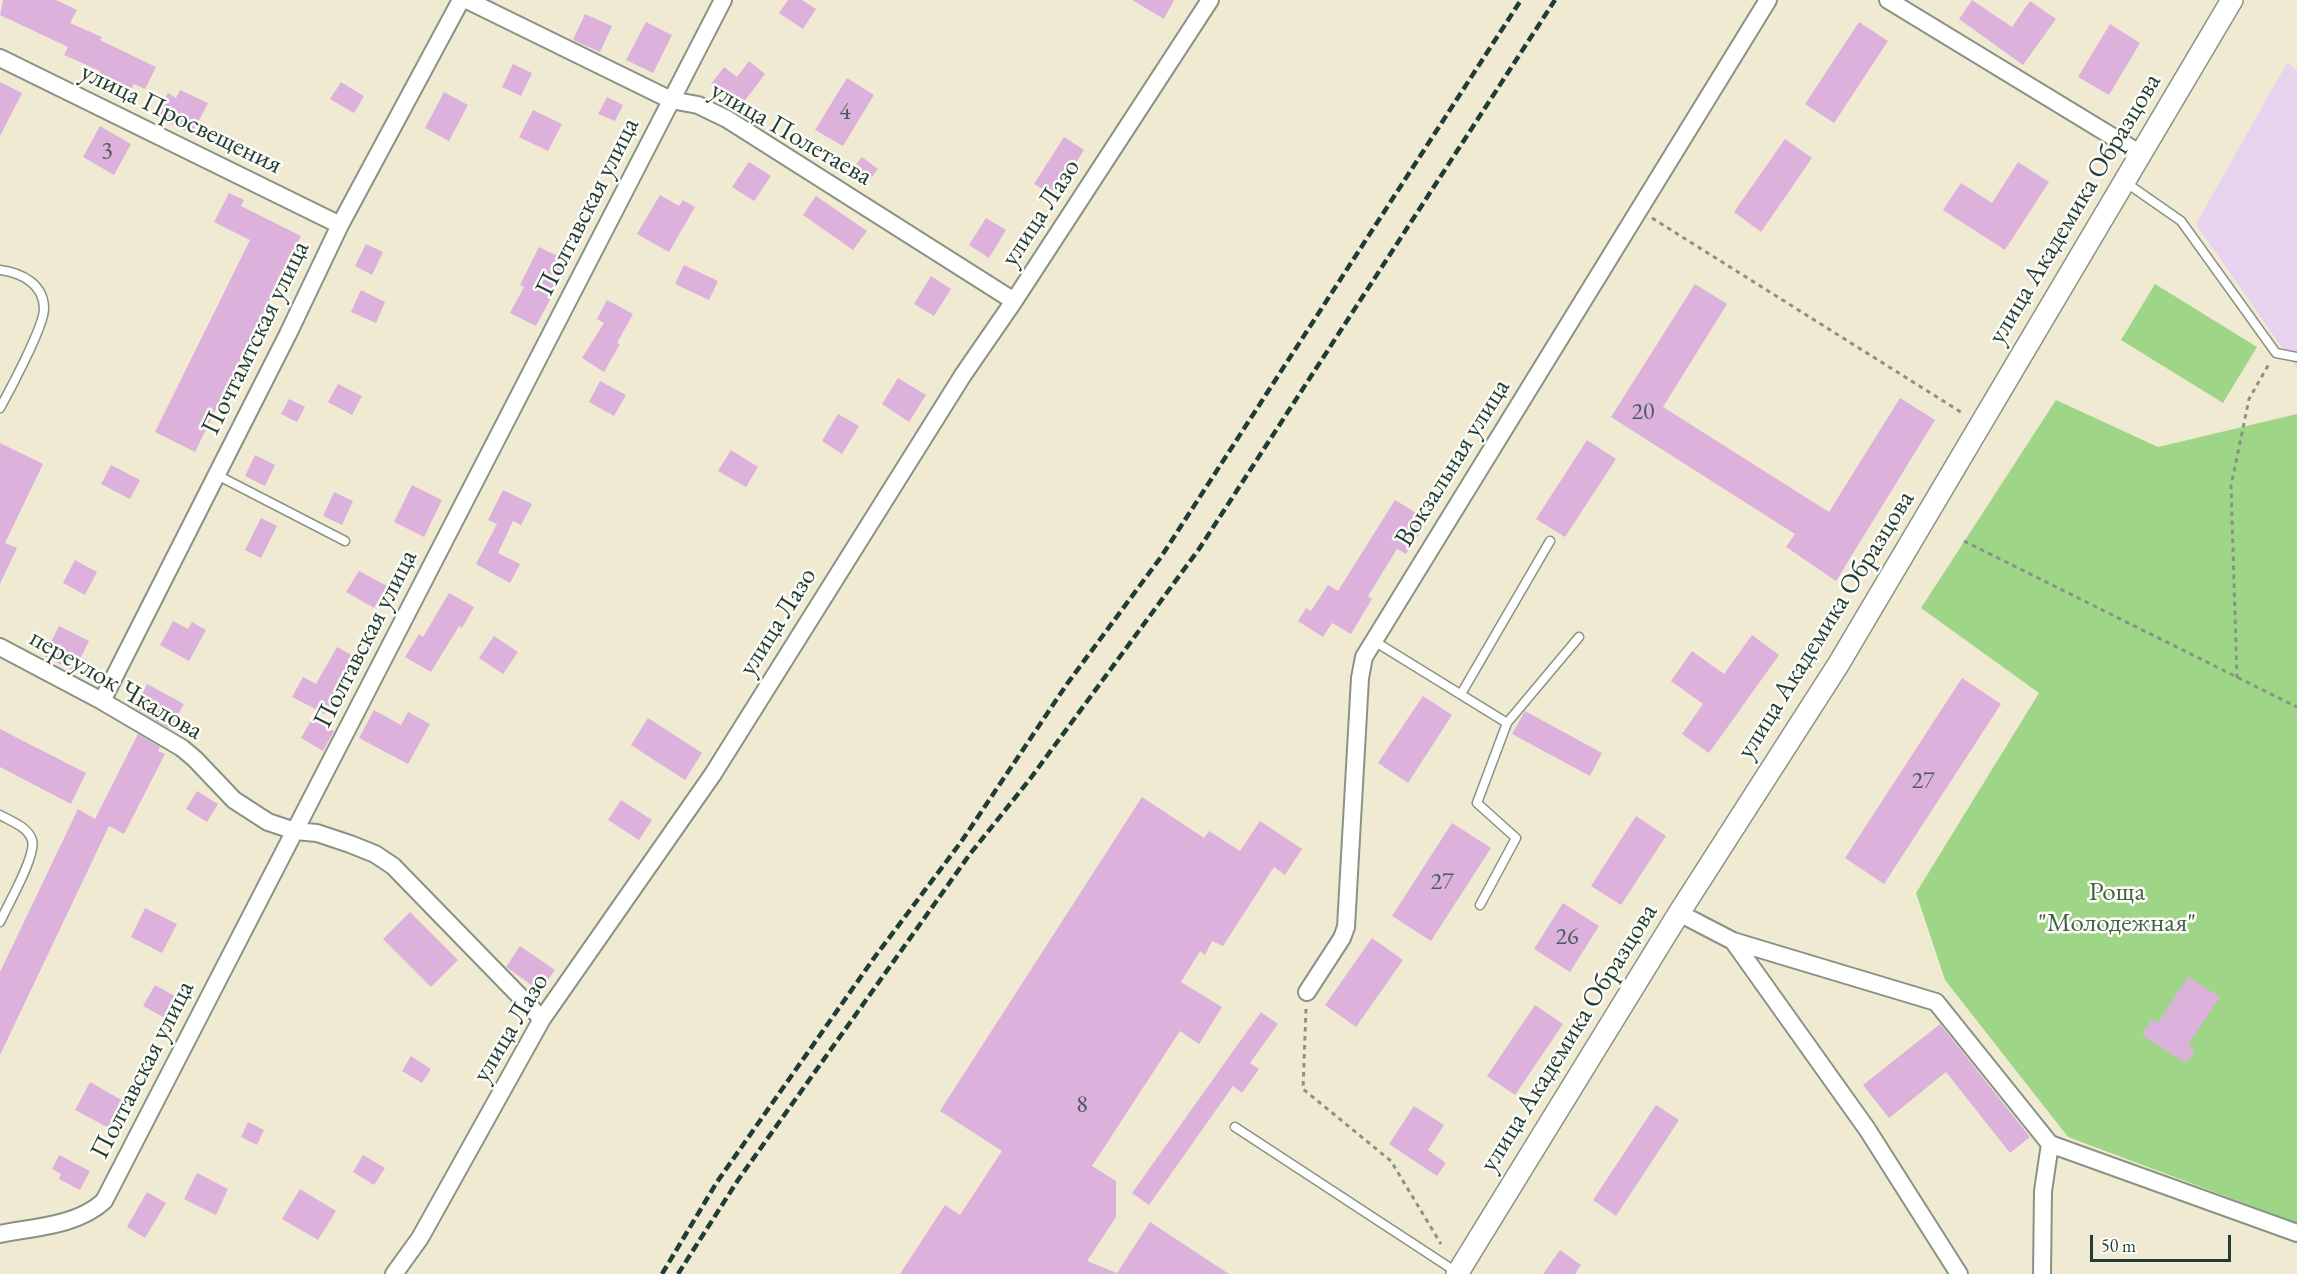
<!DOCTYPE html>
<html>
<head>
<meta charset="utf-8">
<style>
	body { margin:0 }
	#map { position:relative; width:2297px; height:1274px; overflow:hidden; background:#f1ead2; font-family:"EB Garamond",serif }
	canvas { display:block }
	.scale { position:absolute; left:2090px; top:1235px; width:141px; height:27px; box-sizing:border-box; border:3px solid #1f3d34; border-top:0; padding-left:8px; font-size:18px; line-height:21px; white-space:nowrap; color:#1f3d34; -webkit-text-stroke:4px #fdfcf7; paint-order:stroke }
</style>
</head>
<body>
<div id="map">
<canvas width="2297" height="1274"></canvas>
<div class="scale">50 m</div>
</div>
<script>
const context = document.querySelector('canvas').getContext('2d');
context.lineJoin = 'round';
function paint(path, color) {
  context.fillStyle = color;
  context.fill(path, 'evenodd');
}
function stroke(path, color, width, dash) {
  context.strokeStyle = color;
  context.lineWidth = width;
  context.lineCap = dash ? 'butt' : 'round';
  context.setLineDash(dash || []);
  context.stroke(path);
}
function write(font, color, halo, rows, align = 'center') {
  context.font = font + ' "EB Garamond",serif';
  context.lineWidth = 5;
  context.setLineDash([]);
  context.textBaseline = 'middle';
  context.strokeStyle = halo;
  context.fillStyle = color;
  for (const [text, x, y, turn = 0] of rows) {
    context.save();
    context.translate(x, y);
    context.rotate((+turn || 0) * Math.PI / 180);
    context.textAlign = isNaN(turn) ? turn : align;
    if (halo) context.strokeText(text, 0, 0);
    context.fillText(text, 0, 0);
    context.restore();
  }
}
paint(new Path2D(`
	M2287,63L2297,70V369L2196,224Z`), '#e7d2ef');
paint(new Path2D(`
	M2155,284L2257,347L2223,403L2121,340Z
	M2056,400L2158,447L2297,414V1223L2068,1137L1945,980L1916,893L2039,693L1921,608Z`), '#9fd587');
paint(new Path2D(`
	M3,0H56L77,10L70,23L102,37L100,40L156,67L145,89L134,84L126,99L94,83L100,71L64,55L68,47L0,15Z
	M788,0H802L816,9L803,29L779,13Z
	M1132,0H1174L1164,19Z
	M1972,0L2012,27L2030,1L2056,19L2023,65L1959,19Z
	M585,14L612,26L600,52L573,40Z
	M646,22L672,35L653,73L626,60Z
	M1859,22L1888,41L1834,123L1805,104Z
	M2110,24L2140,43L2109,95L2078,77Z
	M749,61L765,74L740,107L711,84L724,67L737,77Z
	M513,64L532,73L521,96L502,87Z
	M847,78L874,95L843,146L815,130Z
	M0,82L22,93L0,136Z
	M341,82L364,96L354,113L330,99Z
	M180,90L208,103L192,134L156,116L168,93L176,98Z
	M444,92L468,105L449,141L425,128Z
	M607,97L623,105L615,121L598,114Z
	M533,110L562,124L548,151L519,137Z
	M100,126L131,144L114,175L83,157Z
	M1064,137L1084,150L1055,197L1034,184Z
	M1785,139L1812,158L1761,232L1734,212Z
	M862,157L878,169L867,183L851,171Z
	M749,162L771,176L754,201L732,187Z
	M2018,162L2049,182L2005,250L1943,210L1961,183L1992,203Z
	M229,193L244,200L241,206L301,236L195,452L155,432L250,240L214,222Z
	M660,195L679,206L683,200L695,207L669,252L637,234Z
	M816,196L867,231L853,250L803,215Z
	M986,218L1006,230L989,258L969,245Z
	M366,244L383,252L372,275L355,266Z
	M539,247L570,262L536,326L510,313L524,287L520,285Z
	M684,265L718,281L709,300L675,284Z
	M931,276L951,289L934,316L914,304Z
	M1695,284L1727,304L1663,407L1829,512L1900,398L1935,420L1836,581L1786,547L1795,534L1611,417Z
	M361,290L385,302L376,323L351,312Z
	M607,300L633,314L617,343L620,344L604,372L582,358L604,323L597,319Z
	M898,378L926,395L909,422L882,404Z
	M600,381L626,395L614,416L589,402Z
	M338,384L362,396L352,415L328,402Z
	M289,399L305,407L297,422L281,414Z
	M838,414L859,426L842,454L822,441Z
	M1587,440L1616,459L1565,537L1536,519Z
	M0,443L43,464L5,543L17,548L0,584Z
	M731,450L758,467L746,487L718,471Z
	M255,455L275,465L265,486L245,476Z
	M111,465L140,480L130,499L101,484Z
	M412,485L442,500L424,537L394,522Z
	M503,490L532,504L521,525L513,521L498,553L520,564L510,583L476,564L497,524L488,520Z
	M334,492L353,501L342,525L323,516Z
	M1395,500L1428,520L1406,554L1397,549L1368,596L1372,599L1351,634L1332,623L1323,637L1298,621L1306,608L1311,611L1328,585L1338,591Z
	M261,518L277,526L261,558L245,550Z
	M75,560L97,572L85,595L63,583Z
	M359,571L387,586L374,608L346,592Z
	M449,593L474,607L462,628L459,626L431,672L405,657L419,634L423,637Z
	M173,621L188,629L192,622L206,630L189,661L160,645Z
	M59,626L89,641L74,671L44,656Z
	M1752,635L1779,655L1709,753L1682,734L1703,704L1671,681L1692,651L1724,674Z
	M494,636L518,652L503,674L479,658Z
	M337,647L355,657L325,714L292,697L303,677L316,684Z
	M1962,678L2001,704L1884,884L1845,858Z
	M147,684L184,704L170,729L135,708Z
	M1423,696L1452,715L1408,783L1378,763Z
	M374,710L401,725L408,712L430,724L408,764L359,738Z
	M1525,711L1602,753L1590,776L1512,734Z
	M648,718L702,753L685,780L631,745Z
	M312,719L334,731L323,751L301,738Z
	M0,729L86,773L71,804L0,767Z
	M138,734L160,747L158,751L165,754L124,834L109,826L0,1055V972L78,809L95,819Z
	M197,791L218,804L207,822L186,809Z
	M1142,797L1204,838L1209,831L1240,851L1260,821L1302,849L1285,875L1274,867L1223,946L1212,941L1205,955L1200,951L1181,982L1222,1007L1199,1044L1180,1031L1092,1166L1116,1181V1217L1087,1261L1117,1273L1150,1222L1229,1274H900L945,1205L960,1215L1002,1151L940,1111Z
	M621,800L652,820L639,840L608,820Z
	M1636,816L1666,836L1621,905L1591,886Z
	M1452,823L1491,848L1431,941L1392,916Z
	M1563,903L1599,926L1570,972L1534,949Z
	M145,908L177,924L162,953L131,937Z
	M410,912L458,960L431,987L383,939Z
	M1372,938L1403,960L1356,1027L1325,1005Z
	M520,946L555,970L540,991L506,967Z
	M2188,977L2220,997L2188,1045L2195,1050L2186,1063L2142,1035L2152,1019L2158,1023Z
	M155,985L178,998L167,1019L143,1006Z
	M1535,1005L1563,1024L1515,1095L1487,1076Z
	M1261,1012L1278,1024L1250,1063L1259,1069L1242,1093L1233,1086L1149,1205L1132,1193Z
	M1940,1024L2030,1137L2010,1153L1946,1072L1889,1118L1863,1085Z
	M411,1056L431,1069L422,1083L402,1071Z
	M90,1082L125,1102L111,1129L75,1110Z
	M1656,1105L1679,1120L1616,1216L1593,1200Z
	M1414,1106L1444,1125L1428,1150L1446,1163L1437,1176L1389,1144Z
	M248,1122L264,1130L257,1145L241,1137Z
	M59,1155L90,1171L80,1190L59,1179L61,1174L52,1169Z
	M363,1155L385,1168L374,1185L353,1172Z
	M197,1173L228,1189L216,1215L184,1199Z
	M300,1189L336,1211L318,1240L282,1219Z
	M147,1192L166,1203L145,1238L127,1227Z
	M1560,1250L1581,1265L1575,1274H1543Z`), '#dcb1dc');
const service = new Path2D(`
	M2125,182L2181,221L2276,353L2297,357
	M0,270C22,273 44,284 44,309C44,326 10,390 0,408
	M217,475L345,541
	M1374,641L1507,723
	M1461,694L1550,541
	M0,815C11,821 28,827 32,840C37,855 7,906 0,922
	M1480,905L1516,838L1477,803L1507,723L1579,637
	M1235,1127L1458,1273`);
const minor = new Path2D(`
	M467,0L671,100L698,105L727,119L1014,301
	M1888,0L2141,154
	M0,58L340,225
	M0,647L102,701L182,748L195,759L234,800L268,822L295,831L317,833L350,844L375,854L393,866L542,1019
	M102,701L288,334L340,225L461,0
	M1679,913L1733,941L1936,1002L2050,1144
	M1733,941L1867,1129L1959,1274
	M1307,992L1342,938L1346,927L1360,678L1364,657L1768,0
	M0,1234C34,1227 77,1226 104,1201L723,0
	M394,1274L420,1238L542,1019L713,774L963,375L1014,301L1210,0
	M2042,1274L2043,1191L2050,1144L2297,1233`);
const tertiary = new Path2D(`
	M1457,1274L1679,913L1838,665L2232,0`);
stroke(service, '#889483', 11);
stroke(minor, '#889483', 20);
stroke(tertiary, '#889483', 24);
stroke(new Path2D(`
	M1652,218L1964,414
	M1964,541L2297,707
	M2237,678L2231,486L2249,399L2270,362
	M1306,1009L1303,1089L1391,1161L1441,1244`), '#889483', 3, [4.5, 4.5]);
stroke(service, '#fff', 8);
stroke(minor, '#fff', 16);
stroke(tertiary, '#fff', 21);
stroke(new Path2D(`
	M662,1274L717,1182L874,958L961,842L1067,684L1161,557L1521,0
	M678,1274L738,1180L970,854L1030,779L1199,549L1555,0`), '#1f3d34', 4.5, [9, 4.5]);
write('24px', '#4e5a5e', null, [
	["4",845,112],
	["3",107,151],
	["20",1643,412],
	["27",1923,781],
	["27",1442,882],
	["26",1567,937],
	["8",1082,1105]
]);
write('27px', '#1f3d34', '#fdfcf7', [
	["улица Просвещения",181,119,26],
	["улица Полетаева",791,134,30],
	["Полтавская улица",588,207,-63],
	["улица Академика Образцова",2075,209,-59],
	["улица Лазо",1041,213,-57],
	["Почтамтская улица",256,338,-64],
	["Вокзальная улица",1453,463,-58],
	["улица Лазо",778,622,-58],
	["улица Академика Образцова",1826,625,-58],
	["Полтавская улица",366,639,-63],
	["переулок Чкалова",116,685,30],
	["улица Лазо",511,1028,-59],
	["улица Академика Образцова",1569,1038,-58],
	["Полтавская улица",143,1070,-63]
]);
write('27px', '#3f6349', '#fdfcf7', [
	["Роща",2117,893],
	["\"Молодежная\"",2117,924]
]);
</script>
</body>
</html>
